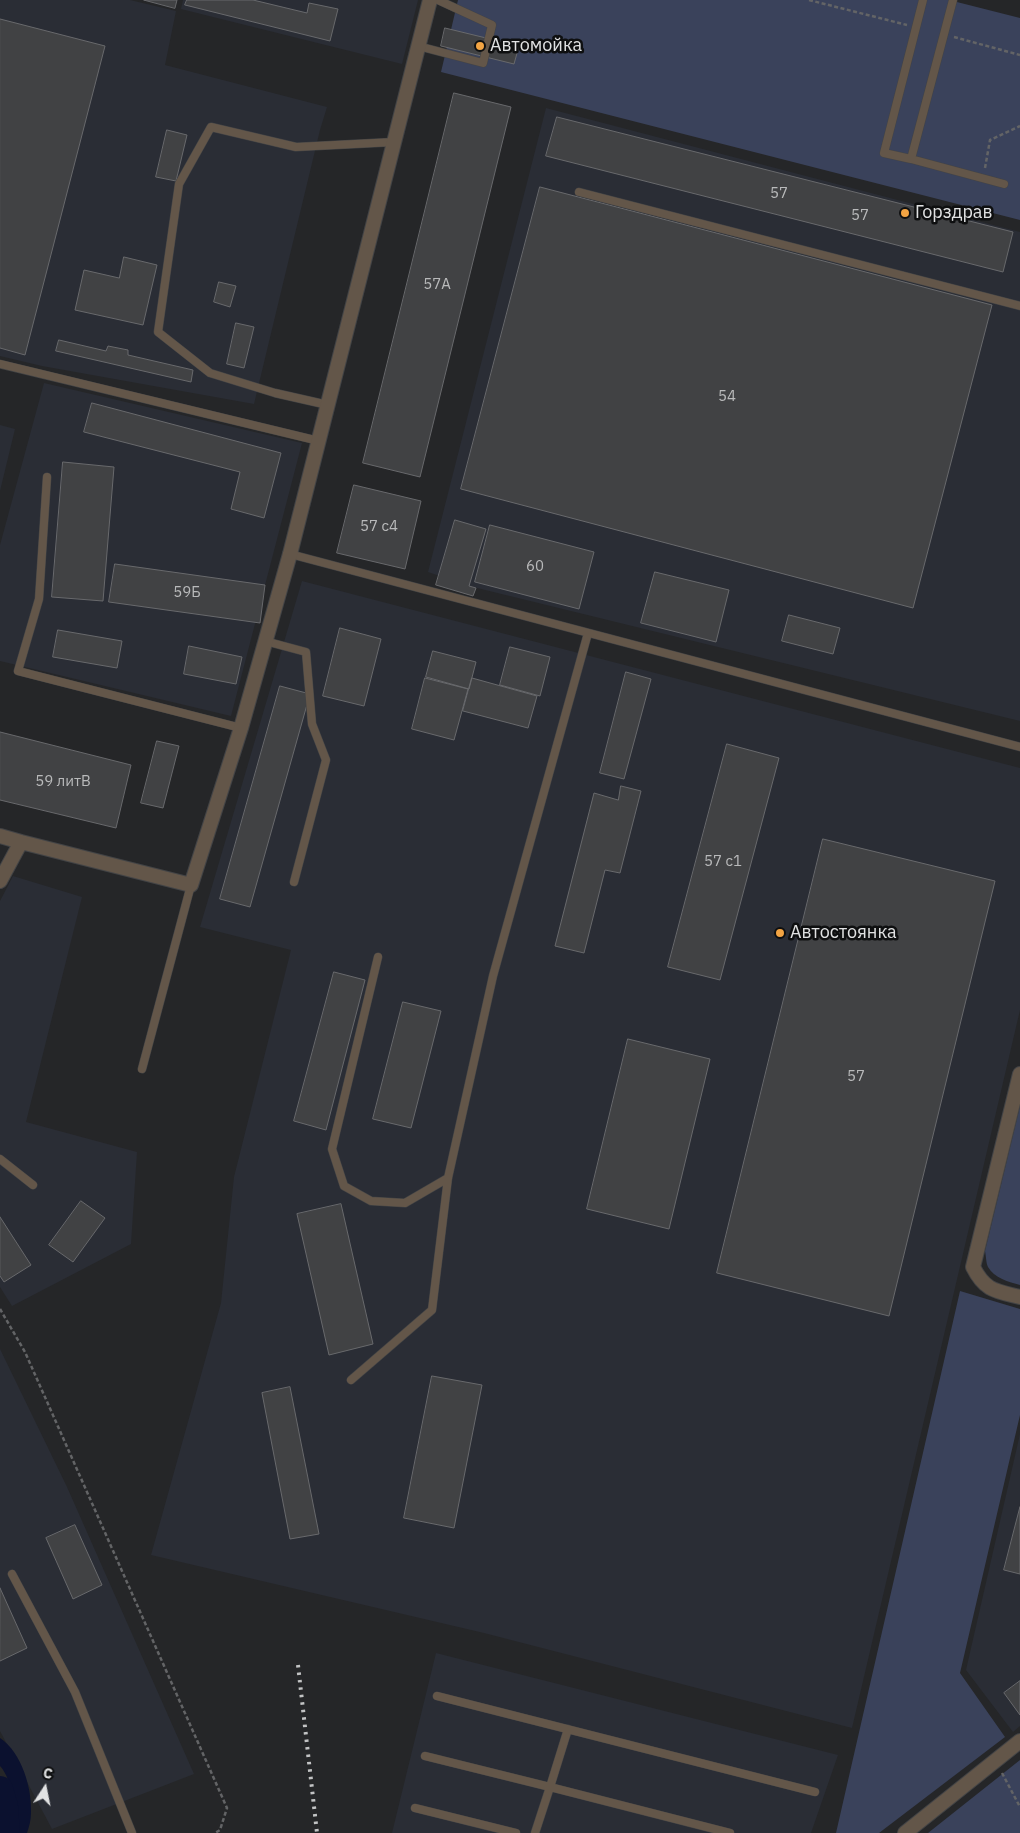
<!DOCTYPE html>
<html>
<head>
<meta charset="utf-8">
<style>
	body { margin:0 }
	#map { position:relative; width:1020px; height:1833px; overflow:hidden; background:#252628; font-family:"IBM Plex Sans",sans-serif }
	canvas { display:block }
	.north { position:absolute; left:20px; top:1763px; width:50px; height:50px; -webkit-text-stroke:4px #0e0f10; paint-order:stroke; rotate:11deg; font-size:14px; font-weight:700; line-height:20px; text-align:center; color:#e1e2e3 }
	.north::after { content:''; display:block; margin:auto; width:18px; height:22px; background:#e1e2e3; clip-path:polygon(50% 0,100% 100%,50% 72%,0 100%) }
</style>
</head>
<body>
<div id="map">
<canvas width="1020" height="1833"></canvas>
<div class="north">С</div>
</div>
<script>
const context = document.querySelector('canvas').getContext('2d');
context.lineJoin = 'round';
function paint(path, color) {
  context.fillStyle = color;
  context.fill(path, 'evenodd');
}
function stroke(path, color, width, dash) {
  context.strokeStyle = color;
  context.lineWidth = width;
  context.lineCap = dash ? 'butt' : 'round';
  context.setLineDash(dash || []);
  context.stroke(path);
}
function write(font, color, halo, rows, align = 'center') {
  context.font = font + ' "IBM Plex Sans",sans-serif';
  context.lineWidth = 5;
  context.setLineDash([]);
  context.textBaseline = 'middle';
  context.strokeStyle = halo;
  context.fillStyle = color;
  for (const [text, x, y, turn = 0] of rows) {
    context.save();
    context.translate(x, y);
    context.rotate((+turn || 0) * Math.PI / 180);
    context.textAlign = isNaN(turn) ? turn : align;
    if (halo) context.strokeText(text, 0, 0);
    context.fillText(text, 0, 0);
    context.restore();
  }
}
paint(new Path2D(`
	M0,0H130L176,11L165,65L327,107L320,130L254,404L42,366L0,356Z
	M183,0H418L402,64L181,9Z
	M546,108L1020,232V721L469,586L428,572Z
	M44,383L302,443L231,716L0,661V545Z
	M0,425L15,429L0,491Z
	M302,581L1020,768V1010L852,1728L484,1633L151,1555L221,1303L234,1177L291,950L200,927Z
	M13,876L82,897L26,1122L137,1152L131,1244L12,1306L0,1287V901Z
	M0,1349L67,1487L194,1774L52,1829L0,1731Z
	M1020,1434V1726L1013,1732L966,1670Z
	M436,1653L838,1755L811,1833H392Z`), '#2a2d35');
paint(new Path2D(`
	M458,0H949L1020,18V220L441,72Z
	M1020,1106V1285C1009,1282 994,1278 988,1267C986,1263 986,1255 985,1251Z
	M960,1291L1020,1309V1415L960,1673L1005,1737L879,1833H836Z
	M1020,1760V1833H928Z`), '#3a425b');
paint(new Path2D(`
	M0,1738C22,1753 32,1788 31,1813C31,1820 29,1827 27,1833H12C17,1815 13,1780 0,1766Z`), '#0b112f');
stroke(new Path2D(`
	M0,1789L5,1806L7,1833`), '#0b112f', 26);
const building = new Path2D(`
	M144,0H177L175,8Z
	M187,0H253L307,13L309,3L338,9L330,41L185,5Z
	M0,19L105,46L25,355L0,348Z
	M445,28L519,46L514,64L441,46Z
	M454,93L511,107L420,477L363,463Z
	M557,117L1013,232L1003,272L546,156Z
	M167,130L187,135L176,181L156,177Z
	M540,187L992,305L913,608L461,489Z
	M124,257L157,265L143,325L75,310L84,270L119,278Z
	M219,282L236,286L230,307L214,302Z
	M236,323L254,327L244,368L227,364Z
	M59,340L106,351L108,346L128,350V355L193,370L191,382L56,351Z
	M92,403L281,453L264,518L231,509L240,472L84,432Z
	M63,462L114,467L103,601L52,597Z
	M354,485L421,501L405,569L337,553Z
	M455,520L486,529L469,586L476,588L473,596L436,585Z
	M490,525L594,552L579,609L475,582Z
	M115,564L265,585L260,623L109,602Z
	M655,572L729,590L716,642L641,623Z
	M789,615L840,628L833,654L782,641Z
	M340,628L381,639L364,706L323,696Z
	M58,630L122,641L117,668L53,657Z
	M189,646L242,657L236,684L184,674Z
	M510,647L550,657L540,696L500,685Z
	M433,651L476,662L469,689L426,677Z
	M626,672L651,679L624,779L600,773Z
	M425,678L468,689L454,740L412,729Z
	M472,678L537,696L528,728L463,711Z
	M280,686L310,694L250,907L220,899Z
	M0,732L131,765L116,828L0,800Z
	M157,741L179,746L163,808L141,803Z
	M727,744L779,758L720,980L668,967Z
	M621,786L641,791L620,873L605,870L584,953L555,946L594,793L618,800Z
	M823,839L995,881L889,1316L717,1273Z
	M334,972L365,980L326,1130L294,1121Z
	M403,1002L441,1011L411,1128L373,1119Z
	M628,1039L710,1059L669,1229L587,1209Z
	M81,1201L105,1218L73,1262L49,1245Z
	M341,1204L373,1344L329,1355L297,1214Z
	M0,1217L31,1265L4,1282L0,1276Z
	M432,1376L482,1385L454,1528L404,1518Z
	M290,1387L319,1534L290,1539L262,1393Z
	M1020,1507V1574L1004,1570Z
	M75,1525L102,1585L73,1599L46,1538Z
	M0,1588L27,1648L0,1661Z
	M1020,1681V1715L1004,1693Z`);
paint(building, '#414244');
stroke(building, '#68696c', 1);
const service = new Path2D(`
	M923,0L884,153L911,159L953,0
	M418,46L483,63L492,25L438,0
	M911,159L1004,184
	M579,192L1020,306
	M0,364L319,441
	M328,405L275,393L210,373L158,332L179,184L211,127L296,147L394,142
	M47,477L39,599L18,671L241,728
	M290,554L1020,747
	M265,641L306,652L312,724L326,760L294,882
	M378,957L332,1149L344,1186L371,1201L405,1203L448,1178
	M142,1069L191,885
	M0,1159L33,1185
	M351,1380L432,1310L448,1178L493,976L588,633
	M12,1574L75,1692L132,1833
	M437,1696L815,1792
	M425,1756L550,1787L568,1729
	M415,1808L516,1833
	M535,1833L550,1787L730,1833`);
const minor = new Path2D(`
	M0,836L21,842
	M0,881L21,842L191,885L241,728L290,554L430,0
	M1020,1074L973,1267C985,1291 996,1291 1020,1297
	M905,1833L1020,1741`);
stroke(service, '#434446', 9);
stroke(minor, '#434446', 16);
stroke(new Path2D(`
	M809,0L907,25
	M954,37L1020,55
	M985,168L990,140L1020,126
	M0,1309L25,1352L227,1808L220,1830L215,1833
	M1002,1773L1020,1807`), '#636466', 2.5, [4, 2.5]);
stroke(service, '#635649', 8);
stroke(minor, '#635649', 14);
stroke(new Path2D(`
	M298,1665L317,1833`), '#c2c3c4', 4, [2.5, 5]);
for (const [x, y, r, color] of [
	[480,46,5,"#f3a443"],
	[905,213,5,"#f3a443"],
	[780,933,5,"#f3a443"]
]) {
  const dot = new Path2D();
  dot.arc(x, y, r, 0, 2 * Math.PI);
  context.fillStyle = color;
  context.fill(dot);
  stroke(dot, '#0e0f10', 2);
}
write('15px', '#b9babb', null, [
	["57",779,194],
	["57",860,216],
	["57А",437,285],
	["54",727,397],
	["57 с4",379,527],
	["60",535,567],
	["59Б",187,593],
	["59 литВ",63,782],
	["57 с1",723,862],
	["57",856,1077]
]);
write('18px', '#e1e2e3', '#0e0f10', [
	["Автомойка",490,46],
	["Горздрав",915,213],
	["Автостоянка",790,933]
], 'left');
</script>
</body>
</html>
